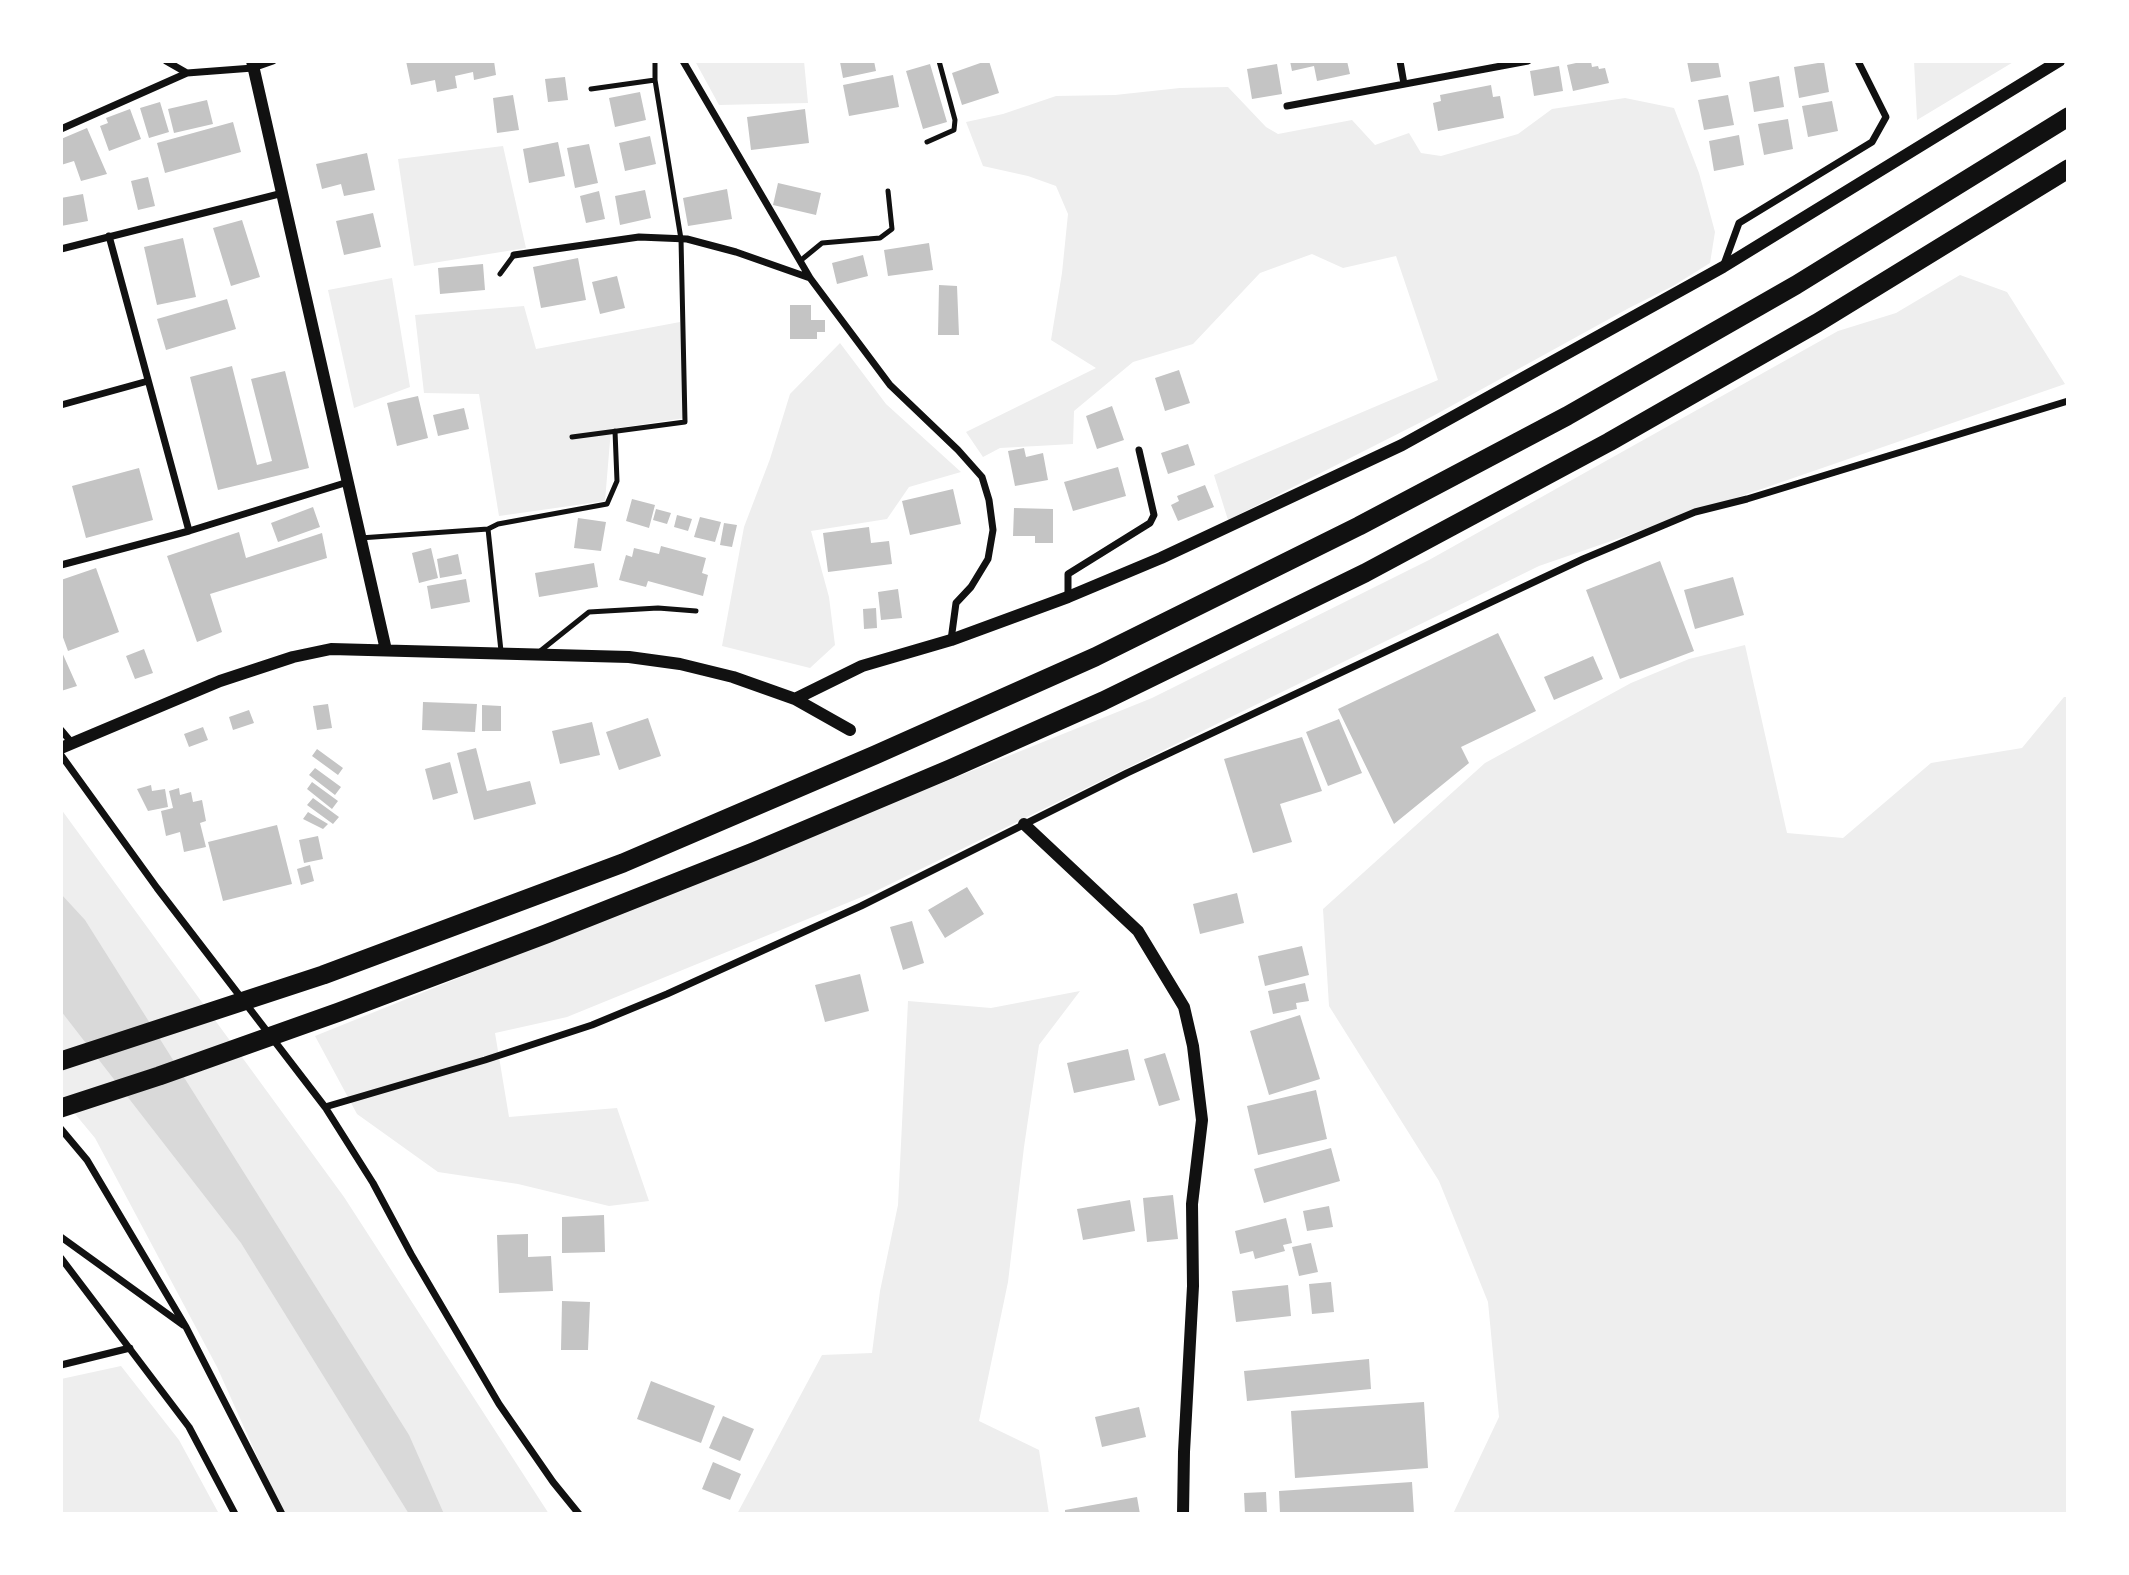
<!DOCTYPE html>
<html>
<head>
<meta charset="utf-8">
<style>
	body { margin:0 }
	#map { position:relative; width:2129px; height:1575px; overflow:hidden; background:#fff; font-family:"Open Sans",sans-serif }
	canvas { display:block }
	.frame { position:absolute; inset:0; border:63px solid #fff; pointer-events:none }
</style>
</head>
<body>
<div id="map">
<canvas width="2129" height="1575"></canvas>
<div class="frame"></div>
</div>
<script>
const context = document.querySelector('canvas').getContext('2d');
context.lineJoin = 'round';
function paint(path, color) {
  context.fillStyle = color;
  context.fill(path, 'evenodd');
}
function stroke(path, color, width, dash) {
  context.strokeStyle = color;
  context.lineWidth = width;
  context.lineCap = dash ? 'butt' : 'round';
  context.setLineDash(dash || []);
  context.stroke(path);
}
paint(new Path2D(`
	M695,61H804L808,103L719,105Z
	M1914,61H2015L1917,120Z
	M1228,87L1266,127L1278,134L1352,120L1375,145L1409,133L1421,153L1441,156L1518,134L1552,109L1625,98L1674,108L1699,173L1715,232L1710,263L1673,286L1629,308L1433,416L1228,520L1214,475L1438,380L1396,256L1343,268L1312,254L1260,273L1193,344L1133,362L1074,411L1073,444L1000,448L983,457L966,432L1096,368L1051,340L1062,273L1068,214L1056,186L1028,176L983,166L966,122L1003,114L1056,96L1115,95L1180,88Z
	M503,146L526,248L414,266L398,159Z
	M1960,275L2007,292L2065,384L1539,566L874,892L567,1017L495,1033L509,1117L617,1108L649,1201L609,1206L518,1184L438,1172L357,1114L315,1036L1152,698L1429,560L1838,331L1896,313Z
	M392,278L410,387L354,408L328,290Z
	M524,306L536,349L680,322L685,418L611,429L605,501L499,516L479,394L424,393L415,315Z
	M840,343L886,404L961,472L909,487L887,519L811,531L829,597L835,645L810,668L722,646L744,527L770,459L790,394Z
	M1745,645L1787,833L1843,838L1931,763L2022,748L2064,697H2068V1514H1453L1499,1417L1488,1302L1439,1181L1329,1006L1323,909L1485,763L1631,683L1689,659Z
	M61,809L344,1197L549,1514H283L217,1367L95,1138L61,1097Z
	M1080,991L1039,1045L1024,1147L1008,1282L979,1421L1039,1450L1049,1514H737L822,1355L872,1353L880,1291L898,1205L908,1001L991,1008Z
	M121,1366L179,1440L218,1512L209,1514H61V1379Z`), '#eee');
paint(new Path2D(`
	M61,894L85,920L409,1435L444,1514H409L241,1243L61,1011Z`), '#d9d9d9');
paint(new Path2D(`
	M406,61H494L496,75L474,80L473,72L455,76L457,88L437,92L435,80L411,85Z
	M874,61L876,71L843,78L840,62Z
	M986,61H989L999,93L962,105L952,73Z
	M1290,61H1347L1350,74L1317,81L1314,66L1292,71Z
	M1585,61L1586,63L1591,62L1592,67L1598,66L1599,69L1605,68L1609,83L1573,91L1567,65Z
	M1687,61H1718L1721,77L1691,82Z
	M1824,62L1829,92L1799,98L1794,67Z
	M930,64L947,122L923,129L906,71Z
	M1277,64L1282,94L1252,99L1247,69Z
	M1559,66L1563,91L1534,96L1530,71Z
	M893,75L899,107L849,116L843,85Z
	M1779,76L1784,107L1754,112L1749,82Z
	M565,77L568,100L548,102L545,79Z
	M1491,85L1493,97L1500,96L1504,118L1438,131L1433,103L1441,101L1440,95Z
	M640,92L646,120L615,127L609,98Z
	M513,95L519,130L497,133L493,98Z
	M1728,95L1734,125L1704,130L1698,100Z
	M207,100L213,124L174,133L168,109Z
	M1832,101L1838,131L1808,137L1802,106Z
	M160,102L169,132L149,138L140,108Z
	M130,109L141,139L109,151L100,126L108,123L106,118Z
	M805,109L809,143L751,150L747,117Z
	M1788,119L1793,149L1764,155L1758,124Z
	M233,122L241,152L165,173L157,143Z
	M87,128L107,174L81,181L74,161L61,165V139Z
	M1739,135L1744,165L1714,171L1709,141Z
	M650,136L656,164L625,171L619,143Z
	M558,142L565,176L529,183L523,149Z
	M589,144L598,183L575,188L567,148Z
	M367,153L375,190L344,196L341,184L322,189L316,164Z
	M148,177L155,206L138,210L131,181Z
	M778,183L821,193L816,215L773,205Z
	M727,189L732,219L688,226L683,198Z
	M645,190L651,218L620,225L615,196Z
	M599,191L605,219L586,223L580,196Z
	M83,194L88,221L61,226V198Z
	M373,213L381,247L344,255L336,221Z
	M242,220L260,277L231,286L213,228Z
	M183,238L196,297L157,305L144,247Z
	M929,243L933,270L888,276L884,250Z
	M863,255L868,276L837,284L832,263Z
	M578,258L586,300L541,308L533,267Z
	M483,264L485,290L440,294L438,268Z
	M617,276L625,308L600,314L592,282Z
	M939,285L957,286L959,335H938Z
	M227,299L236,329L166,350L157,319Z
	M790,305H811V320H825V332H817V339H790Z
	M232,366L257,465L272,461L251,379L285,371L309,468L218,490L190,377Z
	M1179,370L1190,403L1165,411L1155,378Z
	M418,396L428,438L397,446L387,403Z
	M1112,406L1124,440L1097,449L1086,416Z
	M464,408L469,429L438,436L433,415Z
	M1188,444L1195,465L1168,474L1161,453Z
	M1024,448L1026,457L1043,453L1048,480L1015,486L1008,451Z
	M1118,467L1126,496L1073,511L1064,482Z
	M139,468L153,520L86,538L72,486Z
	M1205,485L1214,507L1178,521L1171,505L1179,501L1177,496Z
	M953,489L961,524L910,535L902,501Z
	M632,499L655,505L649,528L626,521Z
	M313,507L320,527L278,542L271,523Z
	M1014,508L1053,509V543H1035V536H1013Z
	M656,509L671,513L667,524L653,520Z
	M677,515L692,519L688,531L674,527Z
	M700,517L721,522L715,542L694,537Z
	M578,518L606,522L601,551L574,548Z
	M724,523L737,525L732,547L720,545Z
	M869,527L871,543L889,541L892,564L828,572L823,533Z
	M239,532L246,558L322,533L327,558L210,594L222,632L197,642L167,556Z
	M661,546L706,558L702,573L708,575L703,596L648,581L646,587L619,580L626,555L632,557L634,548L659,554Z
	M431,548L438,578L419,583L412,553Z
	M458,554L462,574L440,578L437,559Z
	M1660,561L1694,651L1620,679L1586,590Z
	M594,563L598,587L539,597L535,573Z
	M96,568L119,632L68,651L61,632V580Z
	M1733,577L1744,615L1695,629L1684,590Z
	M466,579L470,602L431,609L427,586Z
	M898,589L902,618L881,620L878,592Z
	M876,608L877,628L864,629L863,609Z
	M1498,633L1536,711L1461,747L1469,763L1394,824L1338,709Z
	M144,649L153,673L135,679L126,656Z
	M61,650L77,686L61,691Z
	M1593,656L1603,679L1554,700L1544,677Z
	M423,702L477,704L475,732L422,730Z
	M328,704L332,728L317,730L313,706Z
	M482,705L501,706V731H482Z
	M249,710L254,723L233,730L229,717Z
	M648,718L661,756L619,770L606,732Z
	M1339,719L1362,773L1328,786L1306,732Z
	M592,722L600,755L560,764L552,731Z
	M203,727L208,740L189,747L184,734Z
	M1302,737L1322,791L1280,804L1292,842L1253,853L1224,759Z
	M476,748L487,791L530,781L536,804L474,820L457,753Z
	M317,749L343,768L338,775L312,756Z
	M450,762L458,793L433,800L425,769Z
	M315,768L341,787L335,795L309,775Z
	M312,782L338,801L332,809L307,789Z
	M151,785L152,791L165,789L168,807L148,811L137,789Z
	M179,788L180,795L191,792L193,802L202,800L206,821L200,823L206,847L184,852L180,832L166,836L161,811L173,808L169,791Z
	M313,798L339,817L333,824L307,805Z
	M308,812L328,824L323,829L303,819Z
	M277,825L292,884L223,901L208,842Z
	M318,836L323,859L304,863L299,840Z
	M310,865L314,881L301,885L297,869Z
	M967,887L984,914L945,938L928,910Z
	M1237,893L1244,923L1200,934L1193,904Z
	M912,921L924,963L903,970L890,927Z
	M1302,946L1309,975L1265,986L1258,956Z
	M860,974L869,1011L825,1022L815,985Z
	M1305,983L1309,1001L1296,1003L1297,1009L1273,1014L1268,991Z
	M1300,1015L1320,1079L1269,1095L1250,1031Z
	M1128,1049L1135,1080L1074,1093L1067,1063Z
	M1165,1053L1180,1100L1159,1106L1144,1059Z
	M1316,1090L1327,1139L1258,1155L1247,1106Z
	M1331,1148L1340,1181L1264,1203L1254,1169Z
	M1173,1195L1178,1239L1147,1242L1143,1198Z
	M1130,1200L1135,1231L1083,1240L1077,1209Z
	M1329,1206L1333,1227L1307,1231L1303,1211Z
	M604,1215L605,1252L562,1253V1217Z
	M1286,1218L1292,1243L1283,1245L1285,1251L1255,1259L1253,1251L1240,1254L1235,1231Z
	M528,1234V1257L551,1256L553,1291L499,1293L497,1235Z
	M1311,1243L1318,1272L1299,1276L1292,1247Z
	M1331,1282L1334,1312L1312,1314L1309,1284Z
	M1288,1285L1291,1316L1236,1322L1232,1291Z
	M562,1301L590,1302L588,1350H561Z
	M1369,1359L1371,1389L1247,1401L1244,1371Z
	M651,1381L715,1406L701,1443L637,1419Z
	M1424,1402L1428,1468L1295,1478L1291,1411Z
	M1139,1407L1146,1437L1102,1447L1095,1417Z
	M723,1416L754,1429L740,1461L709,1448Z
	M713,1462L741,1474L730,1500L702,1489Z
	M1412,1482L1414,1514H1280L1279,1491Z
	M1266,1492L1267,1514H1245L1244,1493Z
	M1137,1497L1140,1514H1065V1510Z`), '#c4c4c4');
stroke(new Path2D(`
	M591,89L655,80V61
	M927,142L954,130L955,120L939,61
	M800,261L822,243L880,238L892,229L888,191
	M500,274L514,255
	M572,437L685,422L681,239L655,80
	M488,529L501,651
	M360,538L488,529L498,524L607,504L617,481L615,431
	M539,652L589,612L658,608L696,611`), '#111', 5);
stroke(new Path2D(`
	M166,61L187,73
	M683,61L810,278L890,385L958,450L982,477L989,500L993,530L988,559L971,587L956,603L951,640
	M1400,61L1404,84
	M1287,106L1528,61
	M61,129L187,73L253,68L273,61
	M109,236L189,531
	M61,249L283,193
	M514,255L639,237L687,239L736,252L810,278
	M1723,267L1739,223L1872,142L1886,117L1858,61
	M61,405L148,381
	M61,565L189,531L348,482
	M1068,597V574L1150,523L1154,515L1139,450
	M61,730L72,743
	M61,755L157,888L325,1107L373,1183L411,1254L499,1404L553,1482L579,1514
	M325,1107L485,1060L592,1025L667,994L861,906L1127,773L1583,559L1695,512L1747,499L2068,401
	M61,1129L87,1160L186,1327L282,1514
	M61,1237L183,1325
	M61,1258L189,1427L235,1514
	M61,1365L130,1348`), '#111', 7);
stroke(new Path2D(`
	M252,61L386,650
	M795,699L862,666L951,640L1068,597L1161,558L1402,445L1723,267L2059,61
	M61,748L220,681L293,657L331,649L629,657L680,664L733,677L795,699L850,730
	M1024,824L1138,931L1184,1007L1193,1046L1202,1120L1192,1204L1193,1286L1184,1452L1183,1514`), '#111', 12);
stroke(new Path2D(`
	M61,1061L323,975L623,863L875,755L1095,657L1359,526L1567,416L1796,285L2068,117
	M61,1108L159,1076L339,1012L546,934L753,852L950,769L1103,701L1365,573L1609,442L1817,323L2068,169`), '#111', 19);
</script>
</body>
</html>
